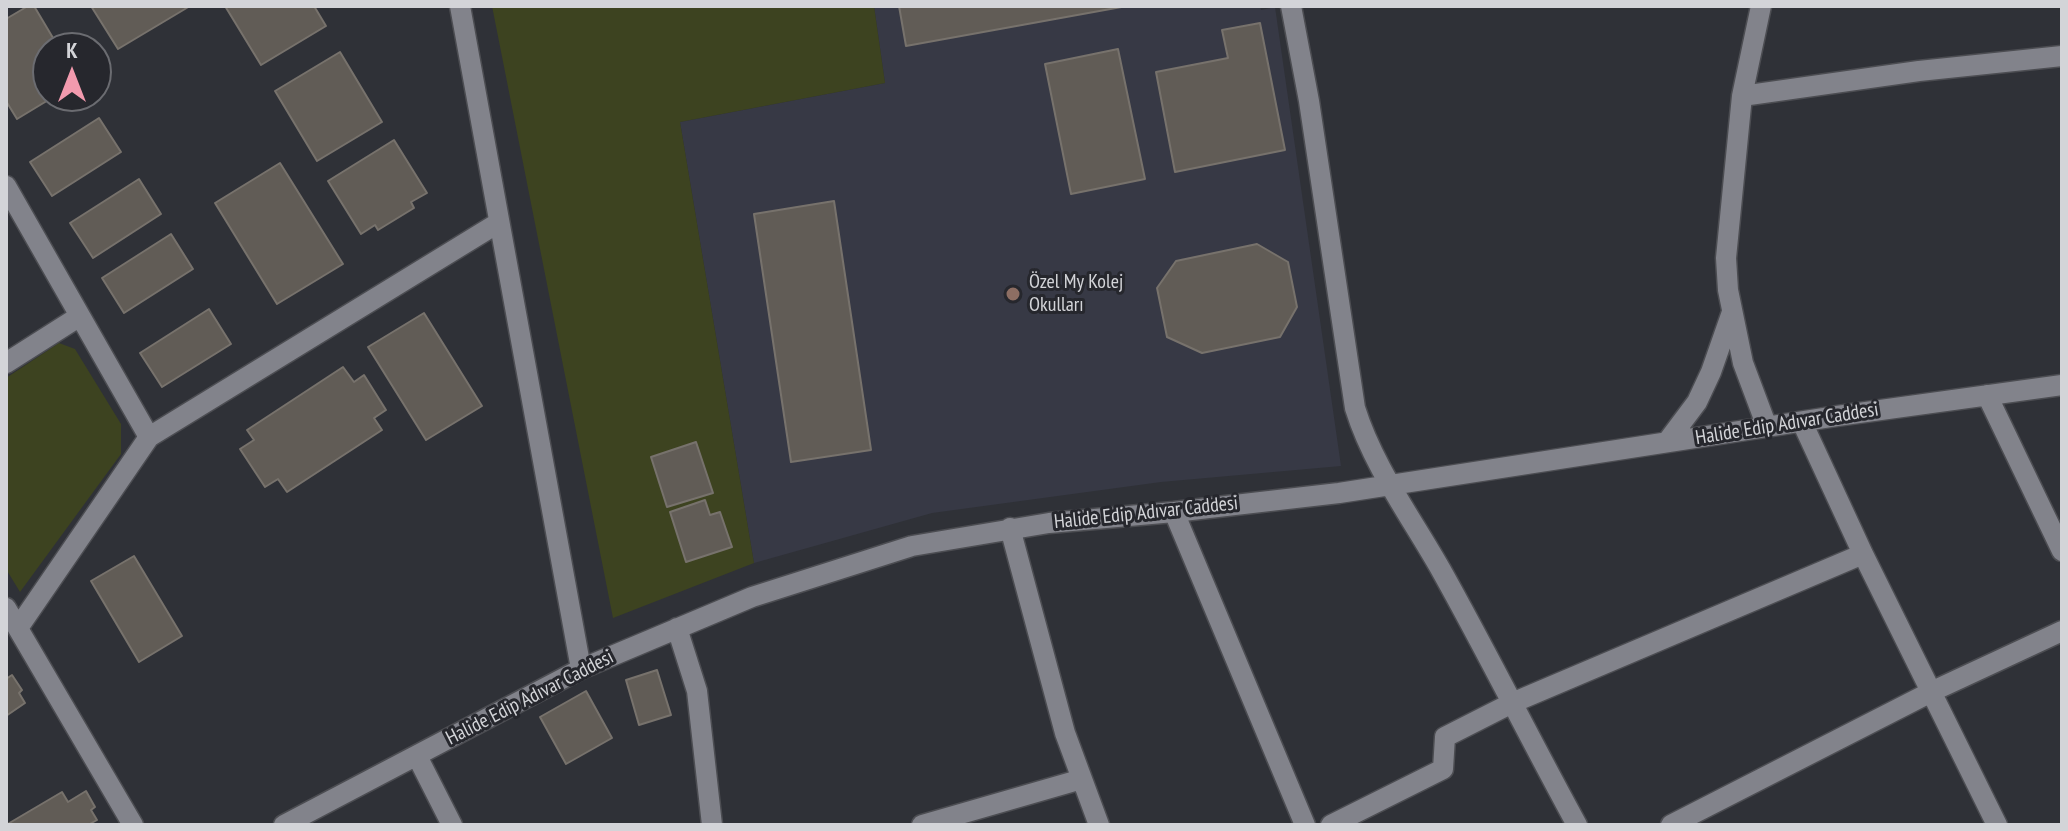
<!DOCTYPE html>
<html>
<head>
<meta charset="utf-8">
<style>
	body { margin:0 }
	#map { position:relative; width:2068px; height:831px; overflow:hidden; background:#2f3137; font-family:"PT Sans Narrow",sans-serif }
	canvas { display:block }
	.frame { position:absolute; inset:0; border:8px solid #d3d4d8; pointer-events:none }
	.north { position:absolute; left:32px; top:32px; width:80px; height:80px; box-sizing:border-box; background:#26272d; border:2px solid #6b6c71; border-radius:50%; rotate:0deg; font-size:22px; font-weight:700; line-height:32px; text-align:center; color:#d3d4d8 }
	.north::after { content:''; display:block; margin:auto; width:28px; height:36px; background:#f29aae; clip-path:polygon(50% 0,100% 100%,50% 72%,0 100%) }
</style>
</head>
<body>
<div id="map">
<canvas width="2068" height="831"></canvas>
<div class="frame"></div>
<div class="north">K</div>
</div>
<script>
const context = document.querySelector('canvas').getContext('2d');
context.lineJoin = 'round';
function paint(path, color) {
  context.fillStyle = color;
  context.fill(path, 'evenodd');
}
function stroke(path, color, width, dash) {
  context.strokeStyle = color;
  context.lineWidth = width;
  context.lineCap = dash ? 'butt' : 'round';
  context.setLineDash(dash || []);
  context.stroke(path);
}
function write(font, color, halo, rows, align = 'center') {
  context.font = font + ' "PT Sans Narrow",sans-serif';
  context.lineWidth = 6;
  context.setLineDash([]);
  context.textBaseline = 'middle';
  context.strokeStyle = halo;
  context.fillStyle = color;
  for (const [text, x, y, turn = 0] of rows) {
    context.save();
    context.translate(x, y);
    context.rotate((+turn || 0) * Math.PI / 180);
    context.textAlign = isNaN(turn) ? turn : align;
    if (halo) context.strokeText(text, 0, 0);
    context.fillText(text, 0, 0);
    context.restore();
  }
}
paint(new Path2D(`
	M874,6H1260L1261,10L1275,7L1341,466L1161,482L932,513L754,563L680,122L885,83Z`), '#373945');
paint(new Path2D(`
	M492,6H874L885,83L680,122L754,563L613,618Z
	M59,343L75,349L121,424V454L20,592L6,569V378Z`), '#3d4320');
const building = new Path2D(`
	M28,6H34L59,48H48V96H55L17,119L6,101V19Z
	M91,6H190L118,49Z
	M225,6H314L326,26L261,65Z
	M899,6H1127L906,46Z
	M1260,23L1285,150L1175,172L1156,72L1228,58L1222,30Z
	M1118,49L1145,179L1071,194L1045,64Z
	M340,52L382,122L317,161L275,91Z
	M99,118L121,152L52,196L30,162Z
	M394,140L427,193L411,202L414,208L378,230L375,225L361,234L328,181Z
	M280,163L343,264L277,304L215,203Z
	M139,179L161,214L93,258L70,223Z
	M834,201L871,450L791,462L754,214Z
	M171,234L193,269L124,313L102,278Z
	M1257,244L1288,262L1297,307L1280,337L1202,353L1167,337L1157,288L1176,261Z
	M209,309L231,344L162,387L140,353Z
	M424,313L482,406L426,440L368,347Z
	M343,367L354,382L364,375L386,410L374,418L382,430L287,492L278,479L265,487L240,449L254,440L247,430Z
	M696,442L713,493L667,507L651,457Z
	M705,500L710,515L720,512L732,547L686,562L670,512Z
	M134,556L182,636L139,662L91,581Z
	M657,670L671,715L639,725L626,680Z
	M12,675L22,690L19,693L25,703L6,716V679Z
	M586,691L612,738L566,764L540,717Z
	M86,791L95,807L91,810L97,820L88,825H6L62,792L68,802Z`);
paint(building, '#615c56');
stroke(building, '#77726c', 2);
const minor = new Path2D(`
	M460,6L581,669
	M1291,6L1309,101L1355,408C1373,466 1411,517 1441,570C1488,654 1531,741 1577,825
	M1761,6L1742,96L1726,258L1728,290L1743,363L1767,427
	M1742,96L1919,71L2062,56
	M6,186L149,437L18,628
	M6,363L80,316
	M1987,395L2062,551
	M1802,422L1863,554L1997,825
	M149,437L498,223
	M1667,442L1697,402L1711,372L1732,312
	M1174,512L1305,825
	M1010,528L1065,733L1099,825
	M6,608L133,825
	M677,628L697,691L712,825
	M417,756L452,825
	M284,825L581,669L752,597L912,546L1049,523L1174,512L1339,493L1837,416L2062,385
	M922,825L1082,779
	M1331,825L1443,769L1445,737L1512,703L1863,554
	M1671,825L1933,691L2062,631`);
stroke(minor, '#4c4d52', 23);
stroke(minor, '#82838b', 20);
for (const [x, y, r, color] of [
	[1013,294,8,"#8d6e63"]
]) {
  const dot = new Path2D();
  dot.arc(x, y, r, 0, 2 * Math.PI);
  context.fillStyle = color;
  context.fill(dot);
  stroke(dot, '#26272d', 3);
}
write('20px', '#d3d4d8', '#26272d', [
	["Özel My Kolej",1029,282],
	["Okulları",1029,305]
], 'left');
write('20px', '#d3d4d8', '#26272d', [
	["Halide Edip Adıvar Caddesi",1787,424,-9],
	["Halide Edip Adıvar Caddesi",1146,513,-6],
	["Halide Edip Adıvar Caddesi",530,698,-27]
]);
</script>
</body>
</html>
